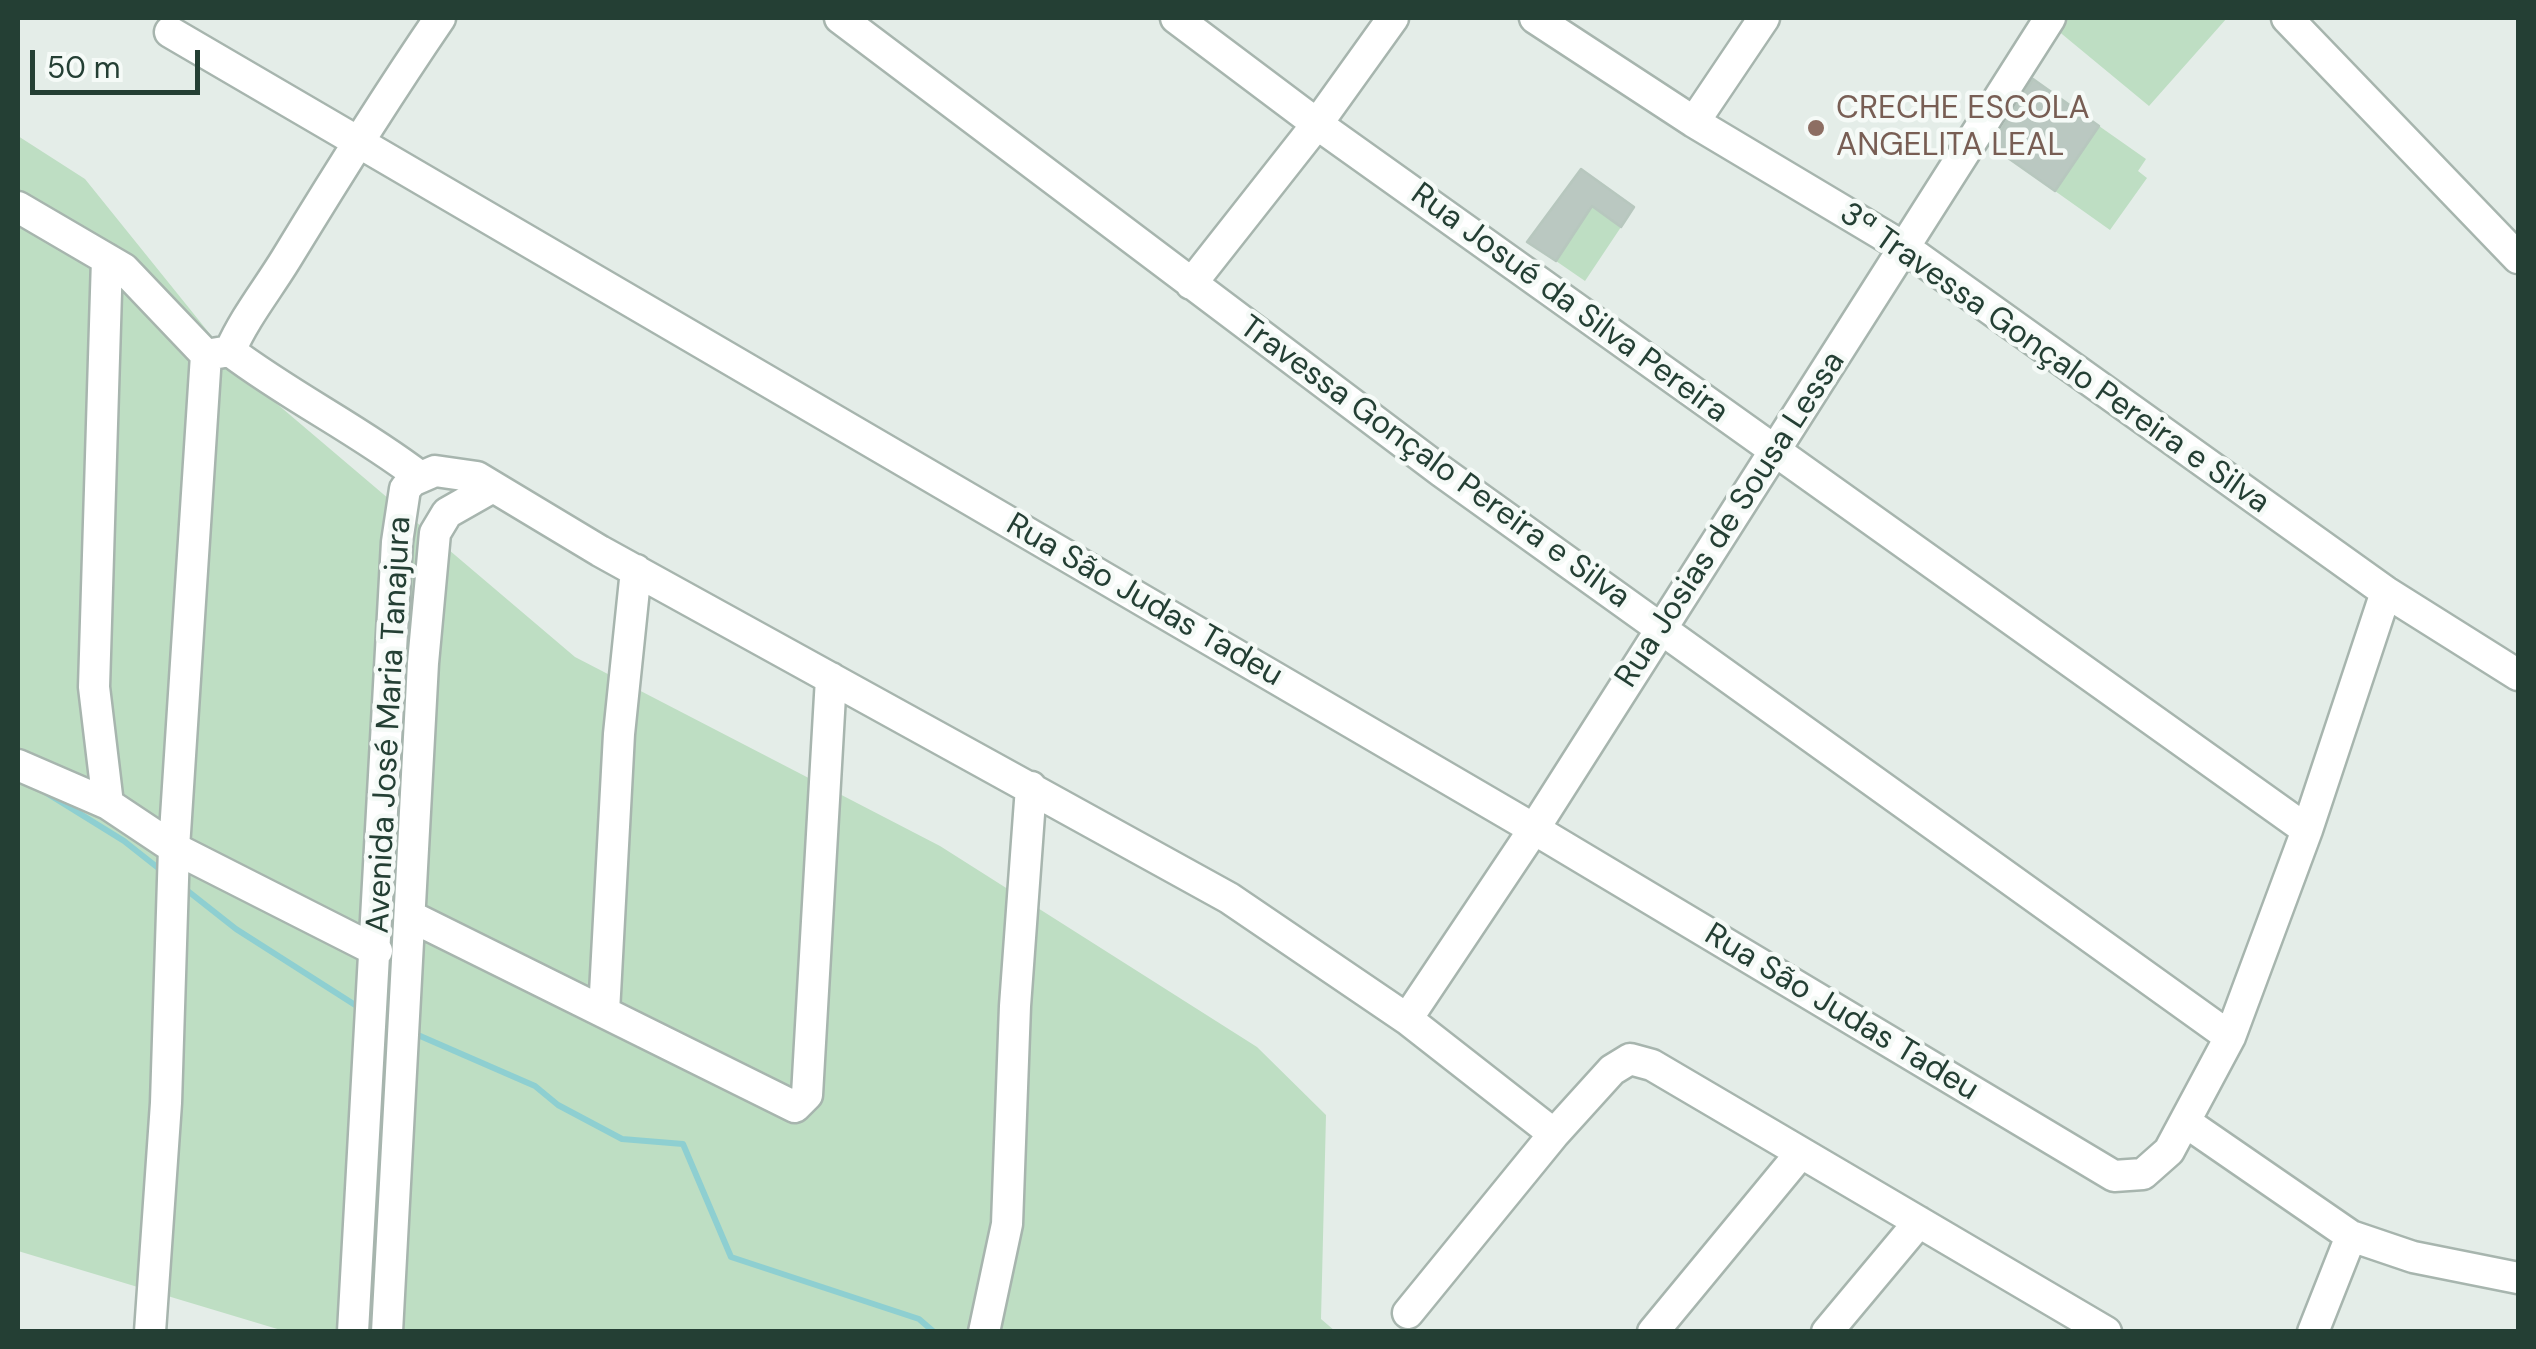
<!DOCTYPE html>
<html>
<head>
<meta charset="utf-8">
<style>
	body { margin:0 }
	#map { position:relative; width:2536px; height:1349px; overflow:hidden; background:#e4ede8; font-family:"DM Sans",sans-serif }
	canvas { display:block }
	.frame { position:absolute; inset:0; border:20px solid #243f34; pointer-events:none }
	.scale { position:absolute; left:30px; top:50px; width:170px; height:45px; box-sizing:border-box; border:5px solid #243f34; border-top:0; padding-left:12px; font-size:30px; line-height:35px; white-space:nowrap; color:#243f34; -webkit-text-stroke:8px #f5faf7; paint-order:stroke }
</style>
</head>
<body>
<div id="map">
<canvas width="2536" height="1349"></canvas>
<div class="frame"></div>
<div class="scale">50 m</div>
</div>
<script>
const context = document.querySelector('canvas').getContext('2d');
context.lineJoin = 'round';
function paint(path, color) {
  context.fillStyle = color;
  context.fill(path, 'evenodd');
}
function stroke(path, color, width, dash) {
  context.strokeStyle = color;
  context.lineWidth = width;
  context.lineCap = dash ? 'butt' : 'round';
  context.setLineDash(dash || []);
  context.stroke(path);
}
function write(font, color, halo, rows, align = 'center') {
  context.font = font + ' "DM Sans",sans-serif';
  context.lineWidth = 9;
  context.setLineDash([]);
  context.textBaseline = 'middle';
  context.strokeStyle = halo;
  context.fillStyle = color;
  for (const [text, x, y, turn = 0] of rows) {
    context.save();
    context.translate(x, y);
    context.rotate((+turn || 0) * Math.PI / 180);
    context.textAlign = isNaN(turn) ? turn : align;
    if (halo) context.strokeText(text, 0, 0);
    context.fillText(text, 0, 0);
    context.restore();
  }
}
paint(new Path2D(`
	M2056,18H2227L2149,106L2051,25Z
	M2099,126L2146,159L2138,171L2147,178L2110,230L2055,191Z
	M18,136L85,179L243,375L575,657L940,846L1257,1047L1326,1115L1321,1319L1335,1331H284L18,1251Z
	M1592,206L1621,227L1585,281L1556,261Z`), '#bedec3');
stroke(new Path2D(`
	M40,789L124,841L162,871
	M184,888L236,929L363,1010
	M411,1032L535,1086L558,1105L622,1139L683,1144L731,1257L919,1319L934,1332`), '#8ecfd1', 6);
const building = new Path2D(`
	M2033,79L2099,126L2055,191L1991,146Z
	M1581,169L1634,207L1621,227L1592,206L1556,261L1527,242Z`);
paint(building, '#bac8c1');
stroke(building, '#b7c7be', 2.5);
const minor = new Path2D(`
	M840,18L1441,471L2230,1037
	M1176,18L1317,124L2307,830
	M1535,18L1694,122L1905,248L2386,592L2518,675
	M2287,18L2518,258
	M170,32L1534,829L2114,1176L2143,1174L2169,1151L2230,1037L2307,830L2386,592
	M1694,122L1764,18
	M18,207L124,269L206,355L230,351C291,397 359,430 419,476
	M107,259L94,687L108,804
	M1191,284L1317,124L1393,18
	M230,351C245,317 267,290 286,259C336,177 386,97 440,18
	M18,765L108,804L174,848L377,951
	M412,917L795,1107L807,1095L831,678
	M604,1012L619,734L636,570
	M1407,1019L1534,829L2050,18
	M2187,1123L2351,1236L2413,1257L2518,1278
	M1408,1313L1554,1134L1612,1070L1630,1059L1652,1065L2106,1332
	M150,1332L166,1103L174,848L206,355
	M353,1332L397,542L405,489L412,481L435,471L477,477L600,551L1229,898L1407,1019L1554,1134
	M387,1332L423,663L435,533L447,513L491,488
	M984,1332L1007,1224L1015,1006L1031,787
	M1653,1332L1800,1154
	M1827,1332L1919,1222
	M2313,1332L2351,1236`);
stroke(minor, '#a7b5ae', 35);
stroke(minor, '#fff', 30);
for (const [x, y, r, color] of [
	[1816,128,10,"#8d6e63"]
]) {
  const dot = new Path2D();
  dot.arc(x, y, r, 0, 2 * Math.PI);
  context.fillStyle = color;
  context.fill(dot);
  stroke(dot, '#f5faf7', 4);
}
write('32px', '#785e54', '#f5faf7', [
	["CRECHE ESCOLA",1836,110],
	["ANGELITA LEAL",1836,147]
], 'left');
write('32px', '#243f34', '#f5faf7', [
	["Rua Josué da Silva Pereira",1569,304,36],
	["3ª Travessa Gonçalo Pereira e Silva",2054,359,35],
	["Travessa Gonçalo Pereira e Silva",1434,463,36],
	["Rua Josias de Sousa Lessa",1731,520,-57],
	["Rua São Judas Tadeu",1144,601,30],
	["Avenida José Maria Tanajura",390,725,-87],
	["Rua São Judas Tadeu",1841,1013,31]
]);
</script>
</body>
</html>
